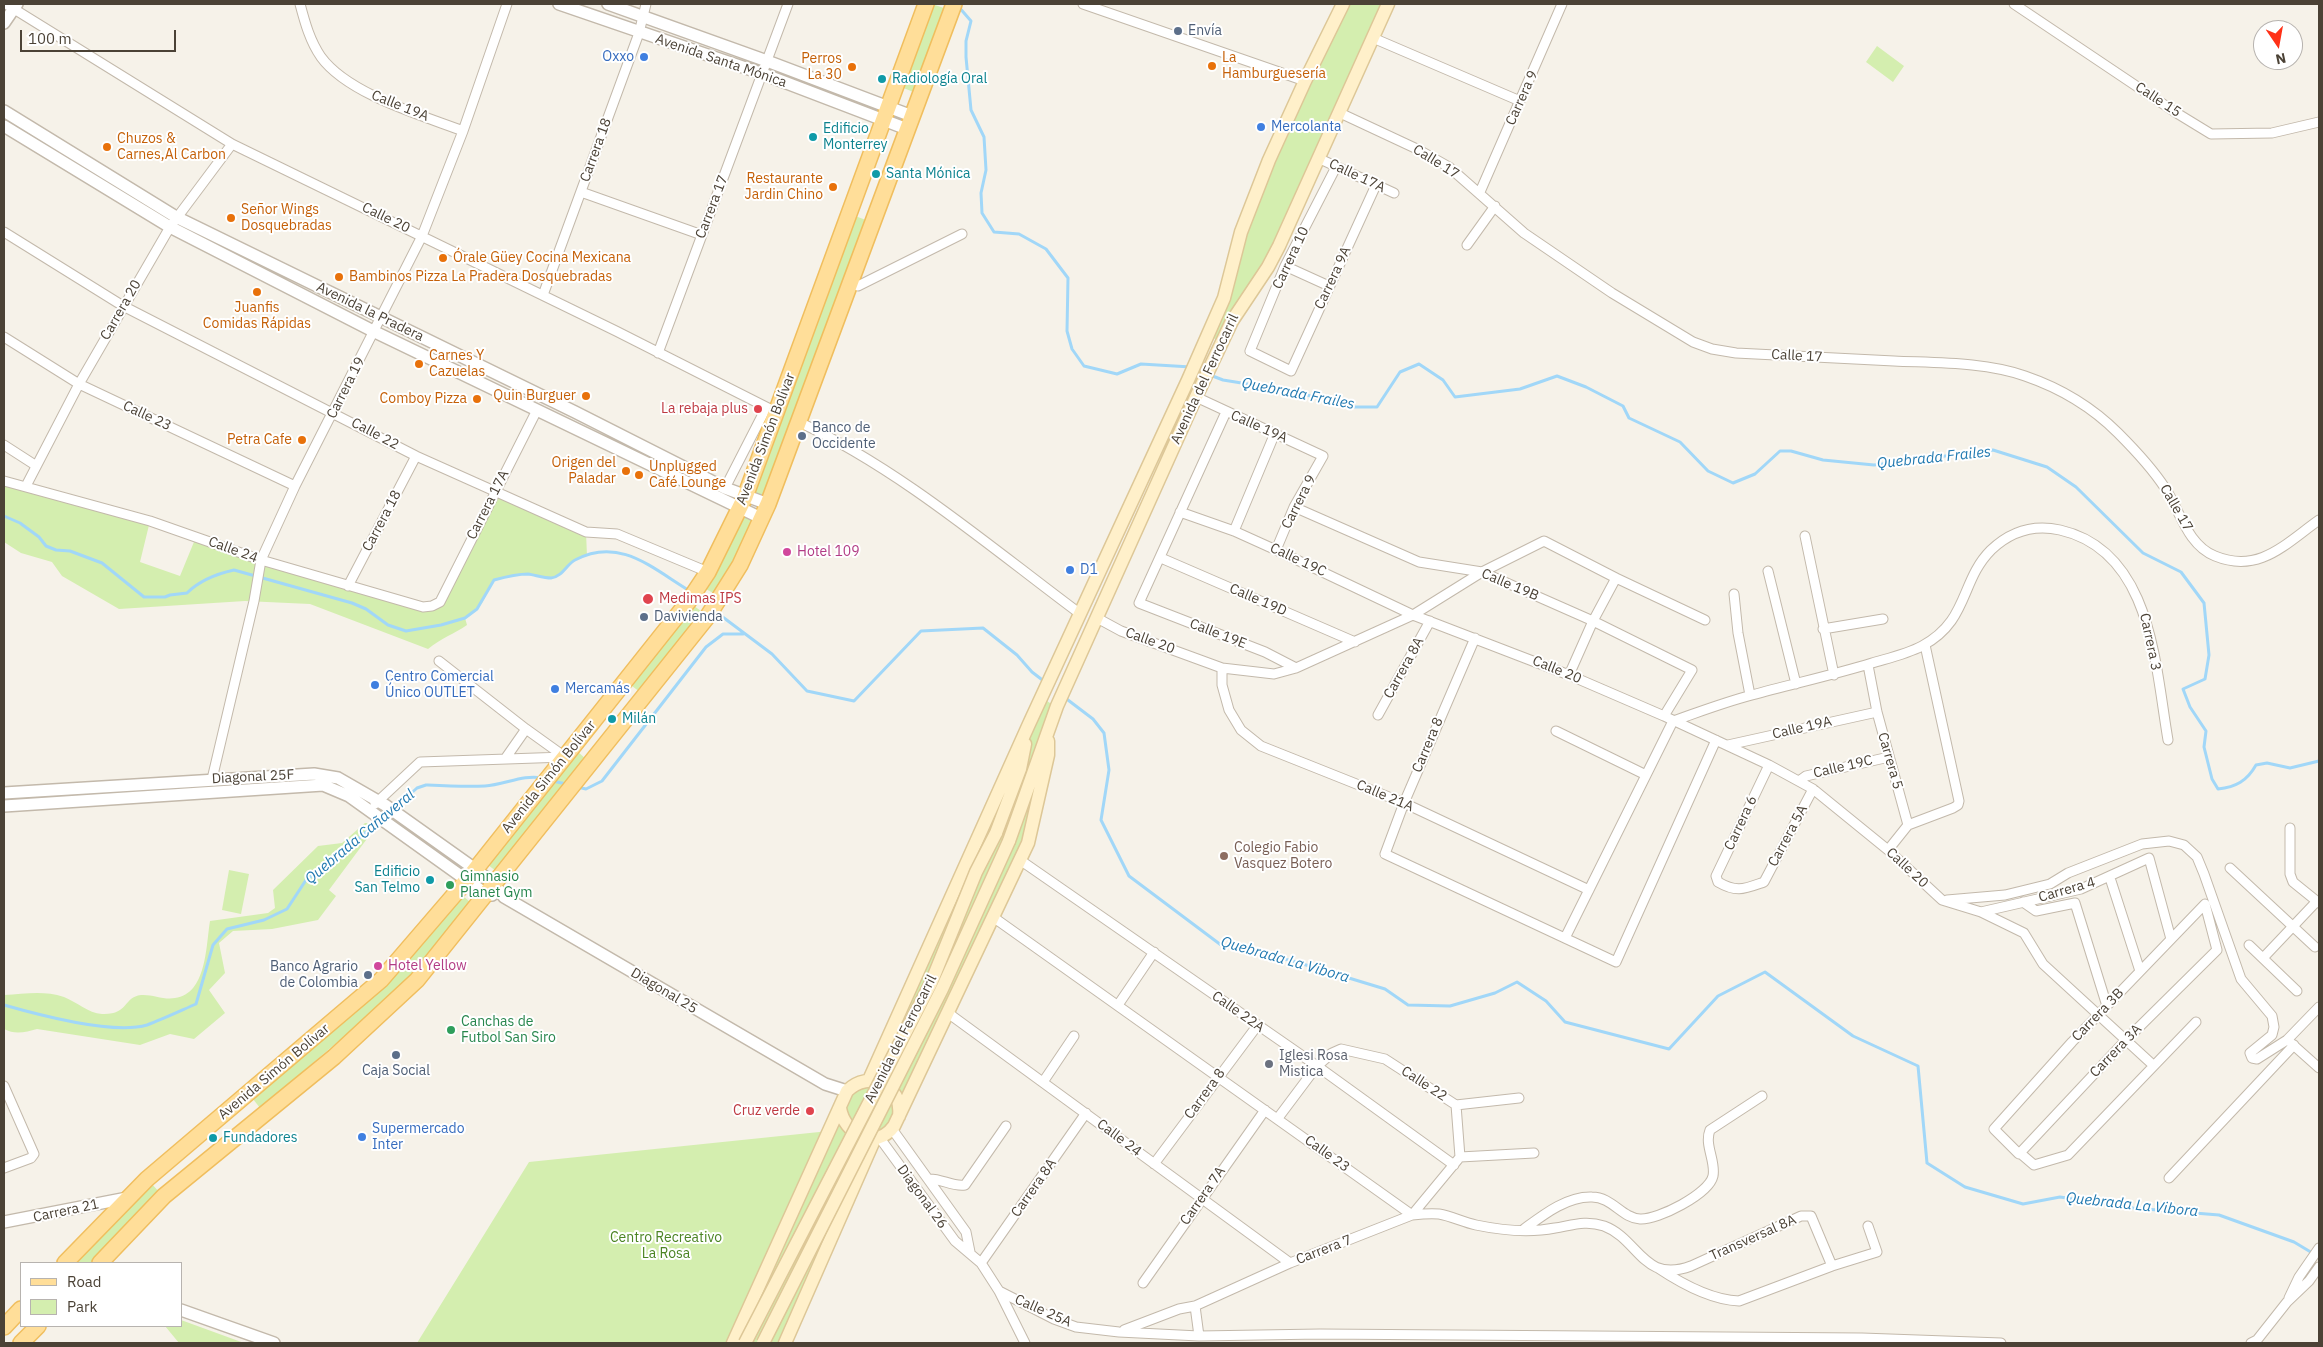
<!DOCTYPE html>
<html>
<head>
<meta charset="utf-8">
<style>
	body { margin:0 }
	#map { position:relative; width:2323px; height:1347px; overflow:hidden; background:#f6f2e9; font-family:"IBM Plex Sans",sans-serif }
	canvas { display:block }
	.frame { position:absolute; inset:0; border:5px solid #4b4236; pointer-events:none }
	.legend { position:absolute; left:20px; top:1262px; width:162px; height:65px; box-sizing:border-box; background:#fff; border:1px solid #b7b3af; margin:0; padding:6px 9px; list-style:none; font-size:15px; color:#4b4236 }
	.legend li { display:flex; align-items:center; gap:10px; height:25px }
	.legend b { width:25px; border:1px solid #b7b3af }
	.north { position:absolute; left:2253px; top:20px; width:50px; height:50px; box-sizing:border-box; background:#fff; border:1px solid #b7b3af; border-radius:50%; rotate:168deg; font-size:14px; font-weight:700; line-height:20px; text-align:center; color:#4b4236 }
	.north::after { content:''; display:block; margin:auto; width:18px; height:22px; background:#ff3117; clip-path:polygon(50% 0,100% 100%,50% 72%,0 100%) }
	.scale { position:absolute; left:20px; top:30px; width:156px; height:22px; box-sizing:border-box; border:2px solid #4b4236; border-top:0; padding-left:6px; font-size:15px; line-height:18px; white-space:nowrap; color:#4b4236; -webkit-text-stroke:4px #fff; paint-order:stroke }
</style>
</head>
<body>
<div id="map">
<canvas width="2323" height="1347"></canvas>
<div class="frame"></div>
<ul class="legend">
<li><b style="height:6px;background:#ffde99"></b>Road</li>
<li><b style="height:14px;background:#d4eeaf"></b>Park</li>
</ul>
<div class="north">N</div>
<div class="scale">100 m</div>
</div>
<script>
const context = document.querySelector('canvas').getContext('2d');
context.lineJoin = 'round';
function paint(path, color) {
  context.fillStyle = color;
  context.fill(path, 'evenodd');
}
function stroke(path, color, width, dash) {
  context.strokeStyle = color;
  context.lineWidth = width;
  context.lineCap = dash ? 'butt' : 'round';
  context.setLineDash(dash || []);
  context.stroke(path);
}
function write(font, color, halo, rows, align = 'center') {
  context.font = font + ' "IBM Plex Sans",sans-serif';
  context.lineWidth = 4;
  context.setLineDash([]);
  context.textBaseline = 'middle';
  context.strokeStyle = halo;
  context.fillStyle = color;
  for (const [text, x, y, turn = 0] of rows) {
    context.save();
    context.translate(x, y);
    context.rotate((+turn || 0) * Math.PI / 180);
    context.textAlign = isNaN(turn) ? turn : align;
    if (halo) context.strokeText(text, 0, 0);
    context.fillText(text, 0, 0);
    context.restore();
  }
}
paint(new Path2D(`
	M932,4L947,9L916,93L901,87Z
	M1343,4H1388L1320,159L1241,305L1226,318L1216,339L1212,338L1241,232Z
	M1877,46L1904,66L1893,82L1866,62Z
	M855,216L866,220L762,502L750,499Z
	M4,481L150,521L140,562L180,576L196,537L423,607L440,602L495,490L586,532L587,556L574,560L557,576L551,578L527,574L494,580L482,603L465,618L467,625C454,634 441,638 428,649L310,604L245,601L119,609L62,576L52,562L21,553L4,542Z
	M744,511L756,516L715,594L704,588Z
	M693,605L702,612L640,692L632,686Z
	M1047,701L1050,703L1052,722L1028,843L899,1116L879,1137L785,1343H417L529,1162L829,1131L840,1108L864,1081L1032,717Z
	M578,752L586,759L496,871L488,865Z
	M365,823H370L375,828L329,890L336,896L318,920L272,929L233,931L219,943L225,973L209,990L225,1013L194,1039L170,1034L140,1045L37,1029C26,1032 15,1035 4,1029V995C25,994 43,990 64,997C77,1002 88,1013 102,1014C129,1015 123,997 141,995C152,994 163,1000 175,998C207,994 206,945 210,921L268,913L275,908L273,890L318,846L342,843Z
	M229,870L249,874L241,914L222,910Z
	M462,895L470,902L412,975L368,1016L260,1108L253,1099L359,1009L411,956Z
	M152,1184L159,1192L91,1263H73Z
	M181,1320L244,1343H179L165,1326H181Z`), '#d4eeaf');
stroke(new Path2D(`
	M958,6L971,21L966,41V57L971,110L984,137L986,170L981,193L982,213L994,232L1019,234L1046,249L1068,278L1067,331L1072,349L1084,366L1117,374L1141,364L1191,367
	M1210,375L1223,380L1297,392L1347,407H1377L1400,372L1419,364L1443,380L1455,397L1520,389L1557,376L1586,387L1623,406L1629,418L1680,442L1708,471L1733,483L1755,474L1780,451H1791L1823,460L1874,465L1993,450L2047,467L2076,487L2143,553L2181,572L2204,603L2209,655L2205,679L2183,689L2190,707L2206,731L2204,747L2212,779L2218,789C2236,787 2247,781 2256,765L2267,763L2290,768L2319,761
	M4,516L20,523L39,537L46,546L56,550L70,551L102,563L144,597H165L170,595L187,593C200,580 216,574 234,570L352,603L366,609L388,625L406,631L441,625L465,618L477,609L494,580C505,577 517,574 528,574C535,575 544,578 551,578C562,577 567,564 575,560C620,536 653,569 690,591
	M697,596L709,606
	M716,612L772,654L807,691L854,701L921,631L983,628L1017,655L1032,672L1045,682
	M1064,697L1093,719L1104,733L1109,770L1101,820L1129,876L1221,945L1293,961L1385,989L1408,1005L1450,1006L1495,993L1517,982L1546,1001L1565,1022L1669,1049L1718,996L1765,972L1853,1036L1918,1066L1927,1163L1965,1187L2023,1204L2060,1197L2133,1208L2219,1215L2294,1242L2319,1257
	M553,781L566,784
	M577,787L586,789L602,781L706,647L723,634H743
	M395,808L417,788L426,785C446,786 465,787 485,786C504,785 524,774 542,778
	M4,1005C39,1015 113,1035 147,1025C163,1019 180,1011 196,1004L213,945L227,929L264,920L287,909L306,880L330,863L379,821`), '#a1d7f8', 3);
const minor = new Path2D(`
	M6,4L232,144L616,331L776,412
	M300,4C305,23 310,41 321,57C348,94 421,115 463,131
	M1083,4L1305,81
	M2014,4L2175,112L2211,134L2272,133L2319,122
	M1373,38L1520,101
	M1340,113L1417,149L1449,167L1524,233L1612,293L1693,342L1712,349L1736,353C1789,356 1842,358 1894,361C1937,363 1985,362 2025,376C2060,388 2092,407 2118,433C2135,450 2152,468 2165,488C2180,510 2187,545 2215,556C2259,574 2285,544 2319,520
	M1320,159L1394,193
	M1336,167L1285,266L1250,351L1291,371L1376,185
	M581,192L702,235
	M1480,192L1562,4
	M4,232L123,306L416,456L586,532L617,534L708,572
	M1467,245L1495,206
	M1285,266L1329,286
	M851,283L858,286L962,234
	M543,295L639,33L646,4
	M4,337L79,384L295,486
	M658,353L788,4
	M1196,397L1323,456L1294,507L1276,550
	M1226,412L1139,603L1265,652L1296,668
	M799,422C901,470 989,546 1079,613
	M4,445L35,465
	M4,481L150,521L261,560L423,607L432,606L440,602L537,410
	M26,486L79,384L170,227L232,144
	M725,488L766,408
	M1294,507L1419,562L1482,572L1593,621L1692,670L1664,716
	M1180,512L1234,531L1276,550L1413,615L1569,675L1664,716L1769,765L1813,789L1888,850L1942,900L1981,912L2024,933L2043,964L2153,1065
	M1234,531L1275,433
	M1805,536L1834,675
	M1161,558L1355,642
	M1768,571L1796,684
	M348,586L416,456
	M1734,594L1738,633L1750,695
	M1097,618L1121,631L1222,668L1274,674L1296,668L1413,615L1482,572L1544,541L1616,578
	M1823,629L1883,619
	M1475,638L1404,803L1385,854L1616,962L1716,740
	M439,661L526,729L565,757
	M1868,665L1877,712L1908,825L1888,850
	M1222,668V685L1229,710L1241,730L1261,746L1404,803L1589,890
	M1569,675L1593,621L1616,578L1705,620
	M1378,715L1430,621
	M1556,731L1646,775
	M1728,745L1877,712
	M505,759L526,729
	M1769,765L1716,876L1718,882C1737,893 1744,889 1764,882L1813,789
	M212,779L254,601L261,560L295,486L422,236L463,131L507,4
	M1799,781L1806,776L1889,757
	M375,804L420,762L565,757
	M1908,825L1953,808L1958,805L1959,801L1925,645
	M2290,828V874L2293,882L2319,903
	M1020,860L1317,1066L1454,1165
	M2230,868L2315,947
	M2111,881L2140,971
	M1947,900L2005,895L2050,884L2068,873L2142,844L2169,841L2184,845L2197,857L2204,874L2241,979L2272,1016L2274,1027L2272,1035L2250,1053L2252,1058L2257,1059L2287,1040L2319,1007
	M2023,902L2036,911L2075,903L2107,1006
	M2205,904L2217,950L2125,1041L2019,1154L1994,1129L2072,1042Z
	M1981,912L2081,889L2149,858L2171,939
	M993,917L1412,1215C1421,1214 1430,1213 1439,1214C1451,1216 1463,1222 1476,1225C1500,1230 1530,1233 1555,1228C1573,1225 1586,1220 1604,1226C1639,1239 1643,1284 1691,1266L1801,1216H1811L1832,1266L1739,1301C1711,1300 1682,1284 1658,1268
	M1565,938L1673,721C1699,712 1725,702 1752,695C1792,684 1833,675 1872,663C1889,658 1907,654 1922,646C1969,621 1960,581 1991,550C2011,531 2033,524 2060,530C2152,551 2155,665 2168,740
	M2249,945L2297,991
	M2263,958L2317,901
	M1118,1005L1154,952
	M948,1013L1290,1263
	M2291,1043L2319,1068
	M1043,1082L1074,1036
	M4,1086L34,1154L31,1158L4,1168
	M1278,1118L1317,1066L1332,1053L1341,1049L1385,1059L1456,1105L1519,1098
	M892,1129L966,1232L970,1252
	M879,1137L955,1241L981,1263L999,1291L1025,1343
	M2020,1153L2034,1165L2068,1155L2196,1022
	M1460,1157L1534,1153
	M1154,1164L1257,1026
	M2169,1178L2294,1045
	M928,1179C941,1178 952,1187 965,1185L1006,1126
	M1524,1229C1543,1215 1567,1196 1592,1197C1612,1197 1622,1218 1640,1219C1658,1220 1709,1194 1713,1176C1716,1161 1704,1145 1710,1130L1762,1096
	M981,1263L1086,1113
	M1832,1266L1877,1252L1868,1226
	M1143,1283L1265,1110
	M999,1291L1054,1319L1076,1327L1119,1332L1199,1336L1320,1334L1862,1338L2001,1343
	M2289,1298L2299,1277L2319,1248
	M1195,1306L1199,1336
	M1124,1330L1179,1309L1195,1306L1290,1263L1412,1215L1460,1157L1456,1105
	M2251,1343L2257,1340L2287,1302L2309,1281L2319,1267`);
const tertiary = new Path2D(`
	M559,4L763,74L907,129
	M608,4L767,61L912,116
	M4,23L17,4
	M4,111L176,217L575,412L725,488L768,504
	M4,126L170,227L375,332L761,518
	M4,793L314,774L338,778L385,805L475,869L494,884L504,897L825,1084L847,1091
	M4,806L323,785L349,796L486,894L492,895
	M4,1222L127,1198
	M181,1310L274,1343`);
const secondary = new Path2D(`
	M996,833L1020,769L1025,744
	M1009,841L1057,706L1196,397L1232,321L1268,267L1279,246L1388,4
	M869,1080L1029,724L1188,380L1224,298L1241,232L1269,160L1305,81L1343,4
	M840,1108C844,1134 876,1151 894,1126L1028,843L1048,755V741
	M733,1343L847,1091C869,1069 903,1085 899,1116
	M785,1343L875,1138`);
const primary = new Path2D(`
	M65,1263L147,1179L381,980L467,880L688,602L708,572L745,497L926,4
	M100,1263L164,1196L334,1057L417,980L708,616L740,565L768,504L954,4
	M4,1327L21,1309
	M21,1343L38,1326`);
stroke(minor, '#c3b9ab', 11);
stroke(tertiary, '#c3b9ab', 14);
stroke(secondary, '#ddc797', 15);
stroke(primary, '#f0be5e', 18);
stroke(minor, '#fff', 9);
stroke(tertiary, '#fff', 11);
stroke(secondary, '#fff0ca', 12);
stroke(primary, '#ffde99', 15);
const secondaryBridge = new Path2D(`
	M745,1343L931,983L976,872L996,833
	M763,1343L942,989L1009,841`);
stroke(secondaryBridge, '#ddc797', 15, []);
stroke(secondaryBridge, '#fff0ca', 12);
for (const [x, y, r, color] of [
	[1178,31,5,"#5c6f8a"],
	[644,57,5,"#3f7fe0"],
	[1212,66,5,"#e8710a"],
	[852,67,5,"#e8710a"],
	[882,79,5,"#0f9aa8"],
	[1261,127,5,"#3f7fe0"],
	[813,137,5,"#0f9aa8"],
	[107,147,5,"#e8710a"],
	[876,174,5,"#0f9aa8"],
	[833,187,5,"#e8710a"],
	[231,218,5,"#e8710a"],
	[443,258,5,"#e8710a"],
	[339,277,5,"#e8710a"],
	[257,292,5,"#e8710a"],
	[419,364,5,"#e8710a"],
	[586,396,5,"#e8710a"],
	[477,399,5,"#e8710a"],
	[758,409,5,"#e0444e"],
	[802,436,5,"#5c6f8a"],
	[302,440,5,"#e8710a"],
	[626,471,5,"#e8710a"],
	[639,475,5,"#e8710a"],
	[787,552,5,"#d1479c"],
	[1070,570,5,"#3f7fe0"],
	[648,599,6,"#e0444e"],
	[644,617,5,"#5c6f8a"],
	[375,685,5,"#3f7fe0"],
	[555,689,5,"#3f7fe0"],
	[612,719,5,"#0f9aa8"],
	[1224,856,5,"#8d6e63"],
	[430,880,5,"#0f9aa8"],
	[450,885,5,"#2e9e5b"],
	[378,966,5,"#d1479c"],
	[368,975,5,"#5c6f8a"],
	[451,1030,5,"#2e9e5b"],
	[396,1055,5,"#5c6f8a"],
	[1269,1064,5,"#6b7280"],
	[810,1111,5,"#e0444e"],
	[362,1137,5,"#3f7fe0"],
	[213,1138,5,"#0f9aa8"]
]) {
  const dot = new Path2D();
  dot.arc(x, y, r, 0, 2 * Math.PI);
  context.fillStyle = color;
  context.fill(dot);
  stroke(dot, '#fff', 2);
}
write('14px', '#4e5e75', '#fff', [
	["Envía",1188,31],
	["Banco de",812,428],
	["Occidente",812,444],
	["Davivienda",654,617],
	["Banco Agrario",358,967,"right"],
	["de Colombia",358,983,"right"],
	["Caja Social",396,1071,"center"]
], 'left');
write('14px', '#366cbe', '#fff', [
	["Oxxo",634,57,"right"],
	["Mercolanta",1271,127],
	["D1",1080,570],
	["Centro Comercial",385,677],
	["Único OUTLET",385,693],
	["Mercamás",565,689],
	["Supermercado",372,1129],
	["Inter",372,1145]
], 'left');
write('14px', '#c56008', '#fff', [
	["La",1222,58],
	["Hamburguesería",1222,74],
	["Perros",842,59,"right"],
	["La 30",842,75,"right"],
	["Chuzos &",117,139],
	["Carnes,Al Carbon",117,155],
	["Restaurante",823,179,"right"],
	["Jardin Chino",823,195,"right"],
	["Señor Wings",241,210],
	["Dosquebradas",241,226],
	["Órale Güey Cocina Mexicana",453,258],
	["Bambinos Pizza La Pradera Dosquebradas",349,277],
	["Juanfis",257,308,"center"],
	["Comidas Rápidas",257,324,"center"],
	["Carnes Y",429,356],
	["Cazuelas",429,372],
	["Quin Burguer",576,396,"right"],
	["Comboy Pizza",467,399,"right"],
	["Petra Cafe",292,440,"right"],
	["Origen del",616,463,"right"],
	["Paladar",616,479,"right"],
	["Unplugged",649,467],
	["Café Lounge",649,483]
], 'left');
write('14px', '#4b4236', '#fff', [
	["Avenida Santa Mónica",721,61,19],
	["Carrera 9",1522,98,-66],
	["Calle 15",2158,100,33],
	["Calle 19A",400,106,22],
	["Carrera 18",596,150,-70],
	["Calle 17",1436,162,32],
	["Calle 17A",1357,176,25],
	["Carrera 17",712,207,-69],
	["Calle 20",386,218,26],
	["Carrera 10",1291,258,-65],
	["Carrera 9A",1333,278,-65],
	["Carrera 20",121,310,-60],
	["Avenida la Pradera",370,312,26],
	["Calle 17",1797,356,3],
	["Avenida del Ferrocarril",1205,379,-65],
	["Carrera 19",346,388,-63],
	["Calle 23",147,416,25],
	["Calle 19A",1259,427,24],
	["Calle 22",375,434,28],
	["Avenida Simón Bolívar",766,439,-69],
	["Carrera 9",1299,502,-63],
	["Carrera 17A",488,505,-63],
	["Calle 17",2176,508,60],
	["Carrera 18",382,521,-62],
	["Calle 24",233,550,20],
	["Calle 19C",1298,560,25],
	["Calle 19B",1510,585,23],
	["Calle 19D",1258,600,23],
	["Calle 19E",1218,634,21],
	["Calle 20",1150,641,20],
	["Carrera 3",2150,642,78],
	["Carrera 8A",1404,668,-61],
	["Calle 20",1557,670,22],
	["Calle 19A",1802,728,-13],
	["Carrera 8",1428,745,-67],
	["Carrera 5",1890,761,74],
	["Calle 19C",1843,767,-13],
	["Diagonal 25F",253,777,-3],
	["Avenida Simón Bolívar",549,777,-51],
	["Calle 21A",1385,796,23],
	["Carrera 6",1741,823,-65],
	["Carrera 5A",1788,836,-62],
	["Calle 20",1907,868,43],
	["Carrera 4",2067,890,-16],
	["Diagonal 25",664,991,31],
	["Calle 22A",1238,1012,35],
	["Carrera 3B",2098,1015,-46],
	["Avenida del Ferrocarril",901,1039,-63],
	["Carrera 3A",2116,1051,-46],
	["Avenida Simón Bolívar",274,1072,-40],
	["Calle 22",1424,1084,33],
	["Carrera 8",1205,1094,-54],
	["Calle 24",1119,1138,37],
	["Calle 23",1327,1154,36],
	["Carrera 8A",1034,1188,-55],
	["Carrera 7A",1203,1196,-55],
	["Diagonal 26",922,1197,54],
	["Carrera 21",66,1211,-12],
	["Transversal 8A",1753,1238,-24],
	["Carrera 7",1324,1250,-21],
	["Calle 25A",1043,1311,24]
]);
write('14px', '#0d838f', '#fff', [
	["Radiología Oral",892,79],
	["Edificio",823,129],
	["Monterrey",823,145],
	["Santa Mónica",886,174],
	["Milán",622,719],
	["Edificio",420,872,"right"],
	["San Telmo",420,888,"right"],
	["Fundadores",223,1138]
], 'left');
write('14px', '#be3a42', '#fff', [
	["La rebaja plus",748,409],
	["Medimas IPS",659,599,"left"],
	["Cruz verde",800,1111]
], 'right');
write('14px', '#b23c85', '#fff', [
	["Hotel 109",797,552],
	["Hotel Yellow",388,966]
], 'left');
write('14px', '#785e54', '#fff', [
	["Colegio Fabio",1234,848],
	["Vasquez Botero",1234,864]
], 'left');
write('14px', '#27864d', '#fff', [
	["Gimnasio",460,877],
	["Planet Gym",460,893],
	["Canchas de",461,1022],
	["Futbol San Siro",461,1038]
], 'left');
write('14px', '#5b616d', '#fff', [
	["Iglesi Rosa",1279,1056],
	["Mistica",1279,1072]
], 'left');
write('14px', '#4b8423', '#fff', [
	["Centro Recreativo",666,1238],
	["La Rosa",666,1254]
]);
write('italic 15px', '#227ab1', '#fff', [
	["Quebrada Frailes",1298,394,11],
	["Quebrada Frailes",1934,458,-6],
	["Quebrada Cañaveral",360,837,-40],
	["Quebrada La Vibora",1285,960,16],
	["Quebrada La Vibora",2132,1205,6]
]);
</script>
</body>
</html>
